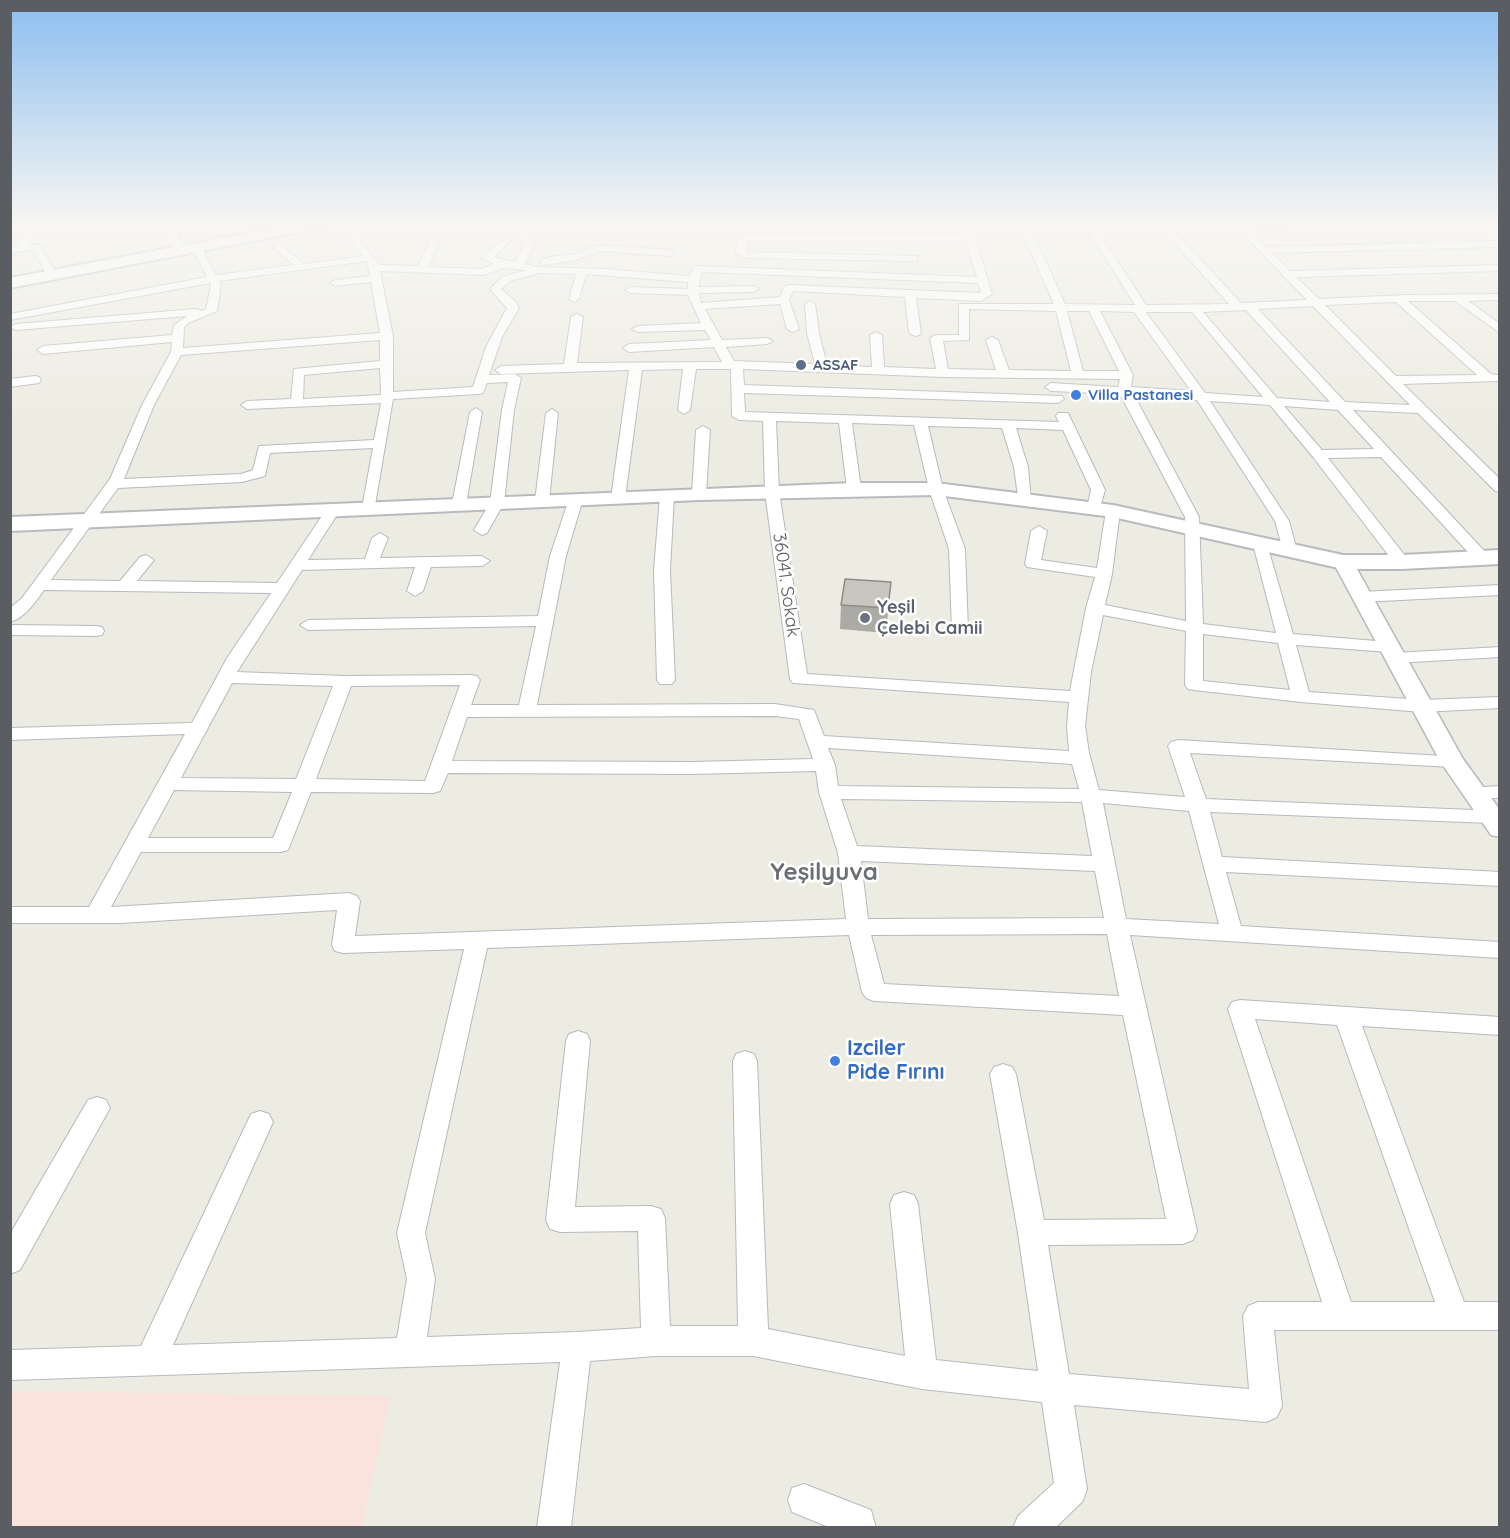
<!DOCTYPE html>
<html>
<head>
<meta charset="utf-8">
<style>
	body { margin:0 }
	#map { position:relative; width:1510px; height:1538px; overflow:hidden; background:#edece2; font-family:Quicksand,sans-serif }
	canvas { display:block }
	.frame { position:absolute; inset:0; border:12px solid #5a5d62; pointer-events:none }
</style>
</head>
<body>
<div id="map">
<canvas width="1510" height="1538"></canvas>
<div class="frame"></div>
</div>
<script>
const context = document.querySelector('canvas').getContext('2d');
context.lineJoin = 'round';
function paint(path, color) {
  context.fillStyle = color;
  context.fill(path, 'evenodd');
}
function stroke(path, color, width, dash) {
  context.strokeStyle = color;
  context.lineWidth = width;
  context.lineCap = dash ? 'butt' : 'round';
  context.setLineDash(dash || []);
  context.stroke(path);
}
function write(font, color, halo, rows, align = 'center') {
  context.font = font + ' Quicksand,sans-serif';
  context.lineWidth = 5;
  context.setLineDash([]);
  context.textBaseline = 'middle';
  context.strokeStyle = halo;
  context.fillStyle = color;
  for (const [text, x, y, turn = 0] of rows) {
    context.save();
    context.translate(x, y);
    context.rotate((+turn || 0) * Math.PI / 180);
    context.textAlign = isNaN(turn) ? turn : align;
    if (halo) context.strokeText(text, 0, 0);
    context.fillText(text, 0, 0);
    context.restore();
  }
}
paint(new Path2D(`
	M11,1391L391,1396L362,1527L11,1528Z`), '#fae3dd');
const minor = new Path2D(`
	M27,223H37L29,245H40L57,275L56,277H48L33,250L10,253V247L18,246Z
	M88,223H98L94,236L86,234Z
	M164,223H174L184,251L183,253L174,251Z
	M266,223H276L283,232L275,234Z
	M337,223H347L379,265L418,266L428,245V238L433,235L438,238V245L428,267L482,269L494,264L482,258L509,234L514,237L494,257L515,262L524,245L520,236L525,233L528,234L534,245L525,264L538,267L607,269L689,276L694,267L698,266L977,277L966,241H747V252L917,256V260L913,261L746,258L736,253L737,238L742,235H965L961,223H971L992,294L981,301L916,298L921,333L919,335L915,336L909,333L905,297L793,291L789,300L799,329L793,332L787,329L780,304L705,309L722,340L767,338L773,341L767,344L726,347L734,361L815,364L807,333L805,304L810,301L815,304L819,333L827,365L872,367L870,335L876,332L882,335L884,367L936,369L930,338L936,335H959V304H1054L1018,223H1028L1065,304L1135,305L1083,223H1093L1146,305L1229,304L1157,223H1167L1241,303L1307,300L1232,223L1244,225L1459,223L1454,226L1250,231L1266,247L1492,241L1462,223H1474L1500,238V247L1272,253L1290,271L1500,265V271L1296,277L1319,299L1406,295L1500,294V300L1468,301L1500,324V333L1455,301H1408L1491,374L1498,375V381L1403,384L1500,479V492L1495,491L1418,413L1353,410L1488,555L1490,558L1488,561H1476L1381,457L1328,458L1410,562L1402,567L1396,565L1313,457L1270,405L1210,401L1289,521L1297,551L1289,556L1284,554L1275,521L1197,400L1134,395L1199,517L1203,624L1276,633L1253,544L1256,541H1266L1293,634L1388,642L1394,643L1397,647L1394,651L1388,652L1296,645L1309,692L1422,700L1500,697V708L1422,712L1301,702L1194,690L1188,689L1185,685L1186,631L1103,615L1091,672L1085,726L1089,753L1099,790L1185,797L1168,746L1171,742L1178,740L1459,757L1462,761L1459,765L1452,767L1190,753L1206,799L1497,811L1500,817L1497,821L1490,823L1210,812L1222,857L1500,872V886L1226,872L1241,926L1500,942V958L1130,935L1197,1231L1193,1240L1183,1244L1048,1245L1069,1374L1249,1389L1243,1316L1248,1306L1258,1302H1322L1228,1009L1232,1002L1240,1000L1500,1017V1035L1362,1026L1464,1302H1500V1330H1274L1282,1406L1277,1417L1266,1422L1074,1405L1087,1489L1083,1501L1055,1528H1013L1018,1516L1054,1483L1042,1402L922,1389L753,1356H656L590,1361L571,1528H537L560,1362L10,1380V1350L141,1346L251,1114L260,1111L269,1114L273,1122L173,1345L397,1338L407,1279L397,1233L464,949L343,953L335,951L332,945L337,910L121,923H10V907H89L185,734L10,740V728L192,723L227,658L271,593L44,590C36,601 25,618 10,622V608L22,598L110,479L142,405L171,352L172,342L43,354L37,350L43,346L172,335L174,325L187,316L16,330L10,327L16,324L196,309L201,311L206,309L211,285L210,283L10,320V314L207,277L192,248L197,245L202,248L216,275L294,265L274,248V244L278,243L304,264L363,256ZM367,261L370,276L335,280L330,283L335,286L371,282L380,333L183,348L184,328L188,323L217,311L221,285L219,281ZM503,268L527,270L502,277L490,289L507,308L486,347L473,387L393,392V336L380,271L484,275ZM702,272L978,283L981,293L789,285L785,286L780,297L701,303L699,293L754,292L759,289L754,286L698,287ZM540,273L576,274L569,299L574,302L579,299L586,274L688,282V289L630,287L625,290L630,293L688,295L701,323L638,326L632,329L638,332L705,330L711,340L629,344L623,348L629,352L714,347L722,362L577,363L583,317L577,314L571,317L564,364L501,366L495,370L501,374L629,370L611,498L618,502L625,498L642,370L683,369L678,410L684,414L690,410L696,369H731L732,416L739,420L763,421L765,492L790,679L793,683L1069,702L1067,726L1069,751L824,736L814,710L775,704L537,705L566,556L583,499L576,495L569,499L550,556L538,616L308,620L300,625L308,630L536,626L519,705H471L480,680L477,676L471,675L344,676L237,672L302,570L415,567L407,591L415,596L423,591L431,567L482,566L490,561L482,556L380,558L388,538L380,533L372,538L365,559L308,560L340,510L338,507H328L277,583L137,581L154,560L146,555L140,557L120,581L51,580L118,488L242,482L265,476L270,453L373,448L362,508L364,511H374L393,399L479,394L483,393L487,383L508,382L502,410L490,503L474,530L482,535L487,533L504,503L514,410L521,378L515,374L489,375L502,337L519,308L516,302L501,289L510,281ZM1396,302L1477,375L1396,376L1325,305ZM1313,306L1410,405L1345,402L1258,309ZM969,309L1056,311L1071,371L1009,370L998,340L992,337L986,340L996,370L948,369L943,341L969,340ZM1246,310L1330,402L1277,398L1203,312ZM1067,311H1089L1119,371H1083ZM1100,311L1134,312L1191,391L1131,387L1133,375ZM1146,312H1192L1263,397L1205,393ZM380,340V361L294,369L291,399L247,401L241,405L247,409L381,403L374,440L259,446L253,470L241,474L124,479L154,405L181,355ZM380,368L381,395L303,399L304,375ZM743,369L943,377L1120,379L1118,387L1051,383L1045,387L1051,391L1120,394L1185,517L1186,621L1105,605L1112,574L1120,511L1113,507L1106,511L1097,568L1041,560L1047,531L1039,526L1031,531L1025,564L1027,567L1095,577L1086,608L1070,691L807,674L779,492L776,421L839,423L847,489L854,493L861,489L852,423L914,425L929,489L949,549L952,630L954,634H966L968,630L965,549L943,489L928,426L1002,428L1014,467L1019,504L1024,505L1031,501L1028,467L1016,428L1063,430L1091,490L1087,508L1089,511H1099L1105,490L1068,413H1058L1056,416L1059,422L745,412L744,393L1058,403L1064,399L1062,396L744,385ZM1284,406L1338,410L1374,449L1322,450ZM1203,634L1278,643L1290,690L1203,681ZM232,683L333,686L296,779L181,778ZM460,685L425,781L316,779L351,686ZM775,716L799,719L813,759L693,762L452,761L467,717ZM828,748L1072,764L1079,789L838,786L835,765ZM816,771L819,792L838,853L846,919L355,936L360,901L357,896L349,893L111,907L141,852H281L288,850L311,792L433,793L440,791L448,773L693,774ZM174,790L292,792L273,838H148ZM841,799L1082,802L1092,856L857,846ZM1103,803L1189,811L1219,924L1126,919ZM861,861L1095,871L1104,918L868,919ZM1107,934L1119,996L884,984L871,935ZM849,935L862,992L866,998L874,1001L1123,1015L1166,1219L1044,1220L1016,1074L1012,1067L1003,1064L994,1067L990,1074L1018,1233L1038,1371L936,1360L918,1204L914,1195L904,1192L894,1195L890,1204L905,1356L768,1329L757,1061L754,1054L745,1051L736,1054L733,1061L738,1326H670L665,1218L661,1209L651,1206L575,1207L590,1041L587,1034L578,1031L569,1034L566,1041L546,1220L550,1229L560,1232L638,1231L641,1328L577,1332L427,1337L435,1279L425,1233L487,948ZM1255,1019L1337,1025L1435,1302H1351Z
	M429,223H444L452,233L444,235L438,227Z
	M599,245L670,250L675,253L670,256L599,251L576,260L544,265L539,262L549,257L575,254Z
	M35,376L39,377L41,380L39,383L10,387V379Z
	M476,408L482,412L466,504L459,508L452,504L470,412Z
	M552,409L558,413L549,501L542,505L535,501L546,413Z
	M703,426L710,430L706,494L699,498L692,494L696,430Z
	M667,492L674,496L670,570L675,680L672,684H660L657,680L654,570L660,496Z
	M1500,585V595L1361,602L1353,597L1361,592Z
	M10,625L96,626L102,627L104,631L102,635L96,636L10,635Z
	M1500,647V657L1395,663L1389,662L1386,658L1389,654L1395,653Z
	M1500,786V798H1469L1466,793L1469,788Z
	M97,1097L106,1100L110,1108L20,1270L10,1274V1234L88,1100Z
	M804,1484L871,1510L876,1528H831L792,1512L788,1500L792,1488Z`);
const tertiary = new Path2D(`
	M1343,556L1350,558L1353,562L1463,759L1500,810V837L1491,835L1440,761L1333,562L1336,558Z`);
const secondary = new Path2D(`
	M303,223H332L325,227L10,288V278Z
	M854,483H936L1113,505L1343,555H1402L1500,550V564L1402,569H1343L1113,517L936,495L699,500L10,531V517Z`);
stroke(minor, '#b7b9be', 2);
stroke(tertiary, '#b7b9be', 3);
stroke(secondary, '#b8bac0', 4);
paint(minor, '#fff');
paint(tertiary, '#fff');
paint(secondary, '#fff');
paint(new Path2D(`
	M891,582L886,633L840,629L841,605Z`), '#acaaa4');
const building = new Path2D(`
	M845,579L891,582L888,608L841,605Z`);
paint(building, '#c8c6bf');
stroke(building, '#8c8b86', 1.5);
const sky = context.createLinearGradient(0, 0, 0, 438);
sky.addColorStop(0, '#8cbef0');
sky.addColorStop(0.51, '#f7f6f2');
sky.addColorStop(1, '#f7f6f200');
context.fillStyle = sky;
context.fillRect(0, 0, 1510, 438);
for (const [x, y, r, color] of [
	[801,365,6,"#5c6f8a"],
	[1076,395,6,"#3f7fe0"],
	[865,618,6,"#6b7280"],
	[835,1061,6,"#3f7fe0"]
]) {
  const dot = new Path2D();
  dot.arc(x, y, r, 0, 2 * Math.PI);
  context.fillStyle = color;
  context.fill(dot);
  stroke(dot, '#fff', 2);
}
write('bold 15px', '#4e5e75', '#fff', [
	["ASSAF",813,365]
], 'left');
write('bold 15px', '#366cbe', '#fff', [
	["Villa Pastanesi",1088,395]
], 'left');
write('18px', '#5a5d62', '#fff', [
	["36041. Sokak",786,585,82]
]);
write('bold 18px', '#5b616d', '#fff', [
	["Yeşil",877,608],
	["Çelebi Camii",877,629]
], 'left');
write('bold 21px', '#366cbe', '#fff', [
	["Izciler",847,1049],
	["Pide Fırını",847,1073]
], 'left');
write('bold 24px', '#6b6f74', '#fff', [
	["Yeşilyuva",824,873]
]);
</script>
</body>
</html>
